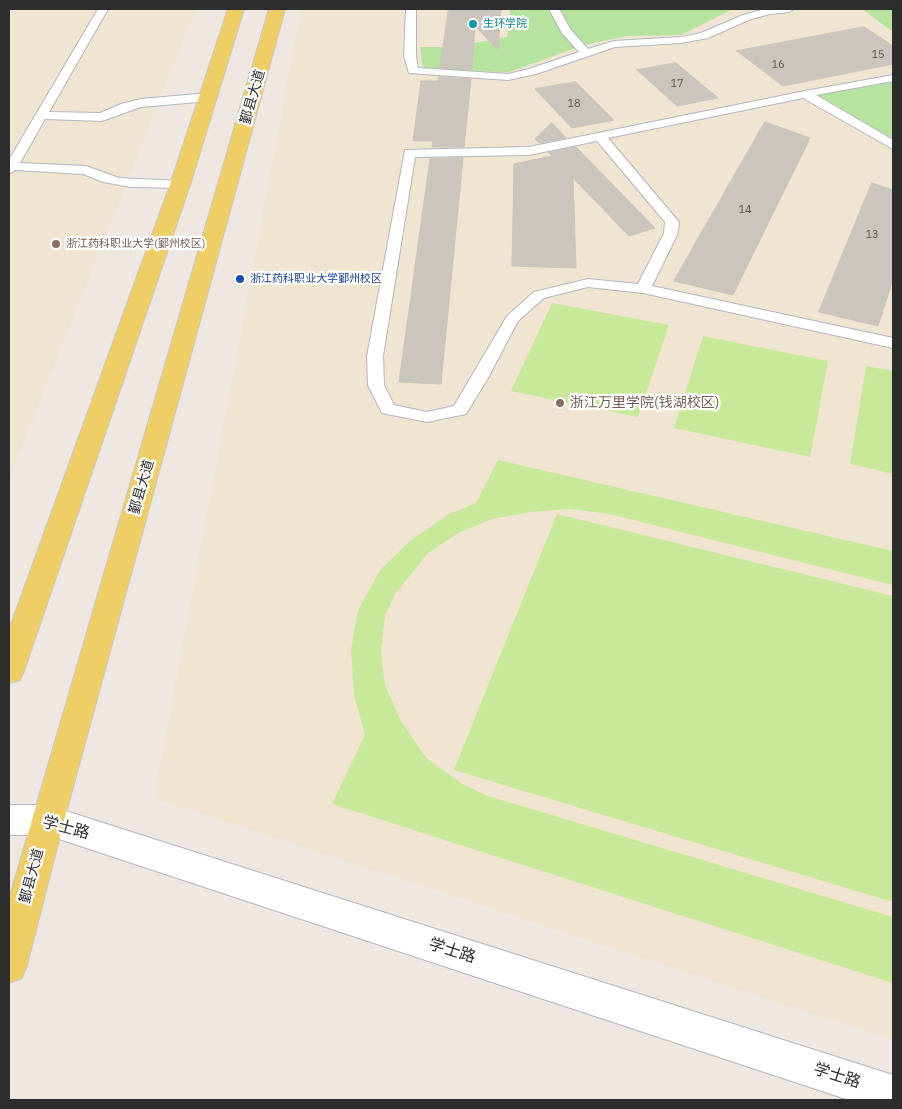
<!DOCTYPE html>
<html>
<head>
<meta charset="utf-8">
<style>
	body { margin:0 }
	#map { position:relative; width:902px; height:1109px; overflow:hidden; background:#eee8e0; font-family:"IBM Plex Sans",sans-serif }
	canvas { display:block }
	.frame { position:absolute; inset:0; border:10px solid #2d2d2d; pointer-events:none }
</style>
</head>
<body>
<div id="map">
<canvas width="902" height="1109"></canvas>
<div class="frame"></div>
</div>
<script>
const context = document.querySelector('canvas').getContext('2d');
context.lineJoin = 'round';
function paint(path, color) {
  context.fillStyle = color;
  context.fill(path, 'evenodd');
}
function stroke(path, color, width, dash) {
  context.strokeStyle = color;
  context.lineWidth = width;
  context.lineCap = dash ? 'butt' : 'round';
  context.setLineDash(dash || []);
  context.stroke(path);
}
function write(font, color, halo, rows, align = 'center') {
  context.font = font + ' "IBM Plex Sans","Noto Sans SC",sans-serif';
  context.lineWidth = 4.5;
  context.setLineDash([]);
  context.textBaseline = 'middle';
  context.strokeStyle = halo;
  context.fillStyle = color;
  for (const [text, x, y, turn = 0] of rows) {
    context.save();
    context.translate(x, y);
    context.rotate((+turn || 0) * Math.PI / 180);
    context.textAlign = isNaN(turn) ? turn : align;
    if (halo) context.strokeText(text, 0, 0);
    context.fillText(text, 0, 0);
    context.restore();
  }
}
paint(new Path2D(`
	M9,9H196L9,479Z
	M301,9H893V1040L154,798Z`), '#efe5d0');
paint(new Path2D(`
	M510,9H733L681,35L627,36L584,45L509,72L423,70L420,47H453L507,37Z
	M864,10H893V32Z
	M893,82V139L818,95Z`), '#b6e39e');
paint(new Path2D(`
	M552,303L669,325L638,417L511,391Z
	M703,336L828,361L810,457L674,428Z
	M866,366L893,371V474L850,464Z
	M498,460L893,551V585L610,514L570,509L531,512L492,519L458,533L428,553L395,594L385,616L381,650L385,686L401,721L427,759L464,785L488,796L893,917V983L332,804L365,735L354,695L351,650L358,610L381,569L410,541L449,514L476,503Z
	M557,514L893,596V902L454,770Z`), '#c8e99a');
const building = new Path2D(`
	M449,9H501L498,50L475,26L472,70L440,68Z
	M864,27L893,46V64L783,86L737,51Z
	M676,63L718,98L677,106L637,70Z
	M439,77L471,79L464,147H432L433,141H413L421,81H438Z
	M576,82L614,120L572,128L535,89Z
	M765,122L810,138L733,295L674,281Z
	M552,123L566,138L539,143L535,139Z
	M576,147L655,228L629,236L573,178L576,268L512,266L514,164L552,156L549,153Z
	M463,158L441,384L399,382L430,159Z
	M872,183L893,190V279L878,326L819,312Z`);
paint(building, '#cac6be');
stroke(building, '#cac4b9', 1);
const lane = new Path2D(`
	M98,9H108L49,112L100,113L121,104L141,99L209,93L215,97L209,101L141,107L102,121L45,119L20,163L86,166L119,178L180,181L185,182L187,185L185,188L131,187L103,182L83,174L15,170L9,174V160Z
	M406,9H416V56L418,68L508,74L529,69L579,52L562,33L549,9H559L571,30L588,49L614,41L681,37L701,33L743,15L765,9H794L789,12L770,14L751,19L708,38L681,43L615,47L536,74L508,80L409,73L404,56Z
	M893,75V81L816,95L893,140V149L803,98L608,138L679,222L678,233L652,286L893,338V348L643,293L588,287L544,298L518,321L488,378L466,414L427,422L382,413L368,385L367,356L405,150L529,147L805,91ZM597,141L665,222L664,233L638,284L588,279L534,292L507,316L454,406L427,412L394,405L384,385L383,356L415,157L529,155Z`);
const secondary = new Path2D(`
	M9,805H47L893,1075V1100H849L47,835H9Z`);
const primary = new Path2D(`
	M228,9H244L190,185L24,671L20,680L9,683V630L170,185Z
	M269,9H285L64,820L27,965L22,978L9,983V899Z`);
stroke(lane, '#b3b6c0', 2);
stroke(secondary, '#b3b6c0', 2);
stroke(primary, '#c8c8c8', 2);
paint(lane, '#fff');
paint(secondary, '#fff');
paint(primary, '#eece65');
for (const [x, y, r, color] of [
	[473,24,5,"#0f9aa8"],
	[56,244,5,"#8d6e63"],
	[240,279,5,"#1a4fb4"],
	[560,403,5,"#8d6e63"]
]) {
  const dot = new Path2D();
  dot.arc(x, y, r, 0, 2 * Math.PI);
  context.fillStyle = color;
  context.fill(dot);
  stroke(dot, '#fff', 2);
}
write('11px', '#0d838f', '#fff', [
	["生环学院",483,24]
], 'left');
write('11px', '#545351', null, [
	["15",878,55],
	["16",778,65],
	["17",677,84],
	["18",574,104],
	["14",745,210],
	["13",872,235]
]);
write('11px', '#785e54', '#fff', [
	["浙江药科职业大学(鄞州校区)",66,244]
], 'left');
write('11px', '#164399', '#fff', [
	["浙江药科职业大学鄞州校区",250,279]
], 'left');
write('14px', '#2d2d2d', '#fff', [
	["鄞县大道",253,97,-74],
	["鄞县大道",142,487,-74],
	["鄞县大道",32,876,-75]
]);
write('14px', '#785e54', '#fff', [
	["浙江万里学院(钱湖校区)",570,403]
], 'left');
write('16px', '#2d2d2d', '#fff', [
	["学士路",66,828,15],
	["学士路",452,951,18],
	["学士路",837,1076,18]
]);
</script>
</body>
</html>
